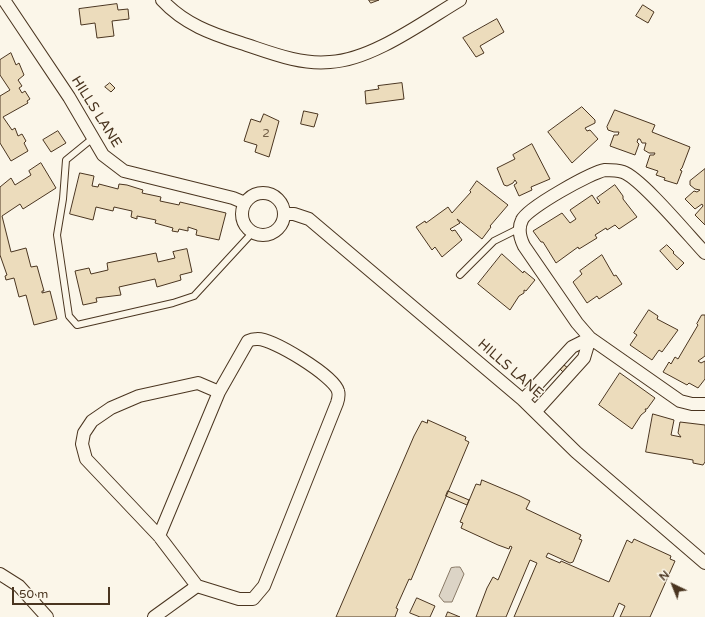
<!DOCTYPE html>
<html>
<head>
<meta charset="utf-8">
<style>
	body { margin:0 }
	#map { position:relative; width:705px; height:617px; overflow:hidden; background:#fbf6e9; font-family:"Varela Round",sans-serif }
	canvas { display:block }
	.north { position:absolute; left:653px; top:565px; width:40px; height:40px; -webkit-text-stroke:3px #fbf6e9; paint-order:stroke; rotate:317deg; font-size:11px; font-weight:700; line-height:16px; text-align:center; color:#4a3520 }
	.north::after { content:''; display:block; margin:auto; width:14px; height:18px; background:#4a3520; clip-path:polygon(50% 0,100% 100%,50% 72%,0 100%) }
	.scale { position:absolute; left:12px; top:587px; width:98px; height:18px; box-sizing:border-box; border:2px solid #4a3520; border-top:0; padding-left:5px; font-size:12px; line-height:14px; white-space:nowrap; color:#4a3520; -webkit-text-stroke:3px #fbf6e9; paint-order:stroke }
</style>
</head>
<body>
<div id="map">
<canvas width="705" height="617"></canvas>
<div class="north">N</div>
<div class="scale">50 m</div>
</div>
<script>
const context = document.querySelector('canvas').getContext('2d');
context.lineJoin = 'round';
function paint(path, color) {
  context.fillStyle = color;
  context.fill(path, 'evenodd');
}
function stroke(path, color, width, dash) {
  context.strokeStyle = color;
  context.lineWidth = width;
  context.lineCap = dash ? 'butt' : 'round';
  context.setLineDash(dash || []);
  context.stroke(path);
}
function write(font, color, halo, rows, align = 'center') {
  context.font = font + ' "Varela Round",sans-serif';
  context.lineWidth = 3;
  context.setLineDash([]);
  context.textBaseline = 'middle';
  context.strokeStyle = halo;
  context.fillStyle = color;
  for (const [text, x, y, turn = 0] of rows) {
    context.save();
    context.translate(x, y);
    context.rotate((+turn || 0) * Math.PI / 180);
    context.textAlign = isNaN(turn) ? turn : align;
    if (halo) context.strokeText(text, 0, 0);
    context.fillText(text, 0, 0);
    context.restore();
  }
}
const water = new Path2D(`
	M456,567H460L464,574L452,602H444L439,596L451,568Z`);
paint(water, '#dcd4c6');
stroke(water, '#887966', 1);
const building = new Path2D(`
	M369,0H379L371,3Z
	M117,4L118,10L128,9L129,19L112,21L114,36L97,38L95,23L81,25L79,9Z
	M643,5L654,12L648,23L636,16Z
	M497,19L504,32L480,46L484,53L476,57L463,38Z
	M11,53L16,65L19,63L24,75L18,80L22,86L19,88L22,93L25,91L30,99L27,101L28,103L3,117L12,130L15,128L18,136L22,134L26,141L24,143L28,151L11,161L0,143V96L10,90L0,75V60Z
	M110,83L115,88L111,92L105,87Z
	M402,83L404,99L366,104L365,91L379,89L378,86Z
	M582,107L595,120V123L585,128L587,131L590,130L598,139L572,163L548,132Z
	M615,110L655,125L652,132L690,147L682,168L680,170L682,171L677,184L664,180L665,178L656,175L658,171L646,167L650,155H654L655,153H649L644,150L646,143H642L640,139H638L637,142L639,144L635,155L610,146L614,135H618L619,132H614L608,130L607,127Z
	M304,111L318,114L314,127L301,124Z
	M264,114L279,121L269,157L255,152L257,145L244,141L251,119L260,122Z
	M58,131L66,143L51,152L43,140Z
	M532,144L550,179L531,187L532,190L519,196L514,185L517,183L515,180L513,183L507,186L504,185L497,168L515,159L513,155Z
	M41,163L56,188L23,209L20,204L2,216L11,252L26,248L31,267L37,266L44,291H42V293L50,291L57,319L34,325L26,295L19,297L14,278L6,280L5,276L7,275L0,255V187L11,178L15,185L31,175L29,171Z
	M705,169V225L695,215L703,206L702,204L695,209L685,199L694,191L697,192L700,190L695,189L690,185V181Z
	M80,173L94,176L92,186L98,187L99,184L118,189L119,184L127,185L143,190L142,193L161,197L160,201L179,205L180,202L226,213L219,240L196,235L197,230L188,227V231L179,229L178,232L172,231L173,228L155,223L156,220L137,216V219L131,217L132,211L114,207L113,211L96,207L93,220L70,214Z
	M477,181L508,205L490,226L491,227L482,239L457,219L460,223L450,229L452,231L455,230L462,240L442,257L435,247L432,250L416,227L425,221L426,223L448,207L452,213L471,192L470,191Z
	M615,185L623,196V199L637,217L619,229L615,225L607,230L606,228L595,235L597,238L579,249L578,247L556,263L543,242H541L533,231L562,213L570,223L576,219L570,210L592,195L598,204L600,202L597,198Z
	M667,245L674,252L673,253L684,263L677,270L660,251Z
	M187,249L192,272L180,275L181,280L157,287L155,279L119,287L121,295L96,298L97,302L83,305L75,271L89,268L91,274L108,270L107,263L156,253L158,262L175,258L173,252Z
	M502,254L523,273L524,271L535,280L526,291L524,290V293L519,296L510,310L478,284Z
	M602,255L614,276L616,275L622,284L599,299L597,296L587,303L573,282L582,274L580,271Z
	M649,310L658,316L657,319L678,330L662,352L659,350L652,360L630,345L637,335L634,333Z
	M702,315H705V356L698,361L701,363L705,361V379L698,388L689,383L687,385L663,372L669,362L671,364L675,357L678,359L698,325L697,324Z
	M564,365L568,368L564,373L560,369Z
	M620,373L655,398L647,409H645L646,411L641,415L632,429L599,405Z
	M653,414L674,420L671,435L681,437L678,433L680,422L705,425V462L703,465L693,463V460L646,452Z
	M428,420L466,437L465,440L469,442L411,580L409,579L396,608L398,609L395,617H336L414,436L422,421L427,423Z
	M482,480L520,496L530,501L526,509L581,535L579,539L582,540L573,562L570,563L548,553L546,557L560,563L561,561L609,582L627,540L632,543L634,539L671,556L670,559L675,561L650,617H620L625,606L619,603L613,617H514L537,563L530,560L506,617H476L487,588L493,577L498,580L512,547L510,546L509,549L498,545L461,528L463,523L460,522L476,484L480,485Z
	M448,491L469,500L467,505L446,496Z
	M417,598L435,606L430,617H420L410,613Z
	M448,612L460,617H446Z`);
paint(building, '#ecdcbc');
stroke(building, '#4a3520', 1);
const service = new Path2D(`
	M93,138L66,160L63,199L57,235L69,316L77,325L173,303L194,296L253,232
	M460,275L494,241L520,228`);
const minor = new Path2D(`
	M4,0L69,97L103,155L124,171L233,198L245,203
	M162,0C184,24 212,34 241,43C269,52 299,65 330,62C372,60 423,22 460,0
	M242 214a21 21 0 1 1 42 0a21 21 0 1 1-42 0Z
	M285,214H294L309,219L523,400L576,452L705,563
	M705,253C689,236 641,178 623,172C617,170 610,170 605,170C592,172 527,208 522,220C518,228 520,238 524,246L577,323L590,338L680,401L692,404H705
	M523,400L572,347L590,338L584,358L536,411
	M0,574L19,586L47,617
	M197,586L239,599H253L264,586L337,403C338,400 339,394 338,391C334,376 272,338 257,339C254,339 250,340 248,341L219,392
	M154,617L197,586L159,536L86,459L82,444L84,433L92,421L111,408L139,396L198,383L219,392L159,536`);
stroke(service, '#4a3520', 8);
stroke(minor, '#4a3520', 14);
stroke(service, '#fbf6e9', 6);
stroke(minor, '#fbf6e9', 12);
write('12px', '#725f47', null, [
	["2",266,134]
]);
write('14px', '#4a3520', '#fbf6e9', [
	["HILLS LANE",96,112,58],
	["HILLS LANE",510,369,41]
]);
</script>
</body>
</html>
